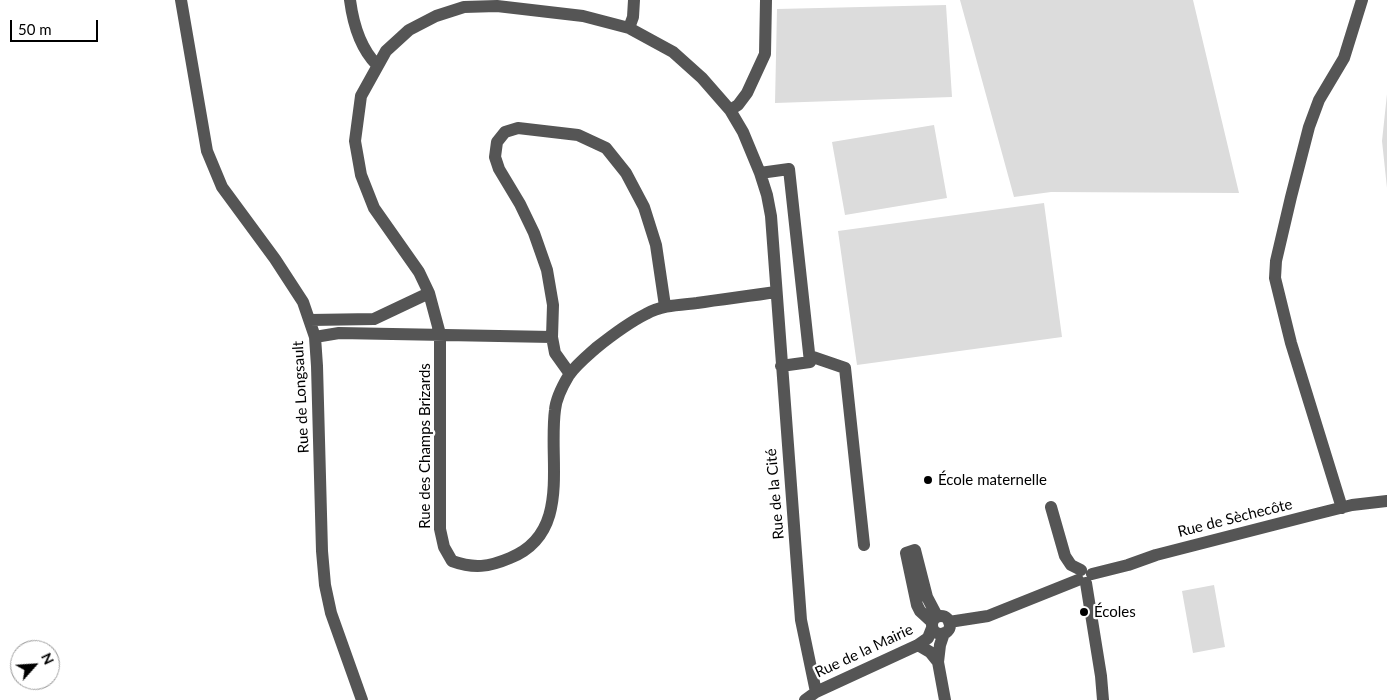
<!DOCTYPE html>
<html>
<head>
<meta charset="utf-8">
<style>
	body { margin:0 }
	#map { position:relative; width:1387px; height:700px; overflow:hidden; background:#fff; font-family:Lato,sans-serif }
	canvas { display:block }
	.north { position:absolute; left:10px; top:640px; width:50px; height:50px; box-sizing:border-box; background:#fff; border:1px solid #999; border-radius:50%; rotate:64deg; font-size:14px; font-weight:700; line-height:20px; text-align:center; color:#000 }
	.north::after { content:''; display:block; margin:auto; width:18px; height:22px; background:#000; clip-path:polygon(50% 0,100% 100%,50% 72%,0 100%) }
	.scale { position:absolute; left:10px; top:20px; width:88px; height:22px; box-sizing:border-box; border:2px solid #000; border-top:0; padding-left:6px; font-size:15px; line-height:18px; white-space:nowrap; color:#000; -webkit-text-stroke:4px #fff; paint-order:stroke }
</style>
</head>
<body>
<div id="map">
<canvas width="1387" height="700"></canvas>
<div class="north">N</div>
<div class="scale">50 m</div>
</div>
<script>
const context = document.querySelector('canvas').getContext('2d');
context.lineJoin = 'round';
function paint(path, color) {
  context.fillStyle = color;
  context.fill(path, 'evenodd');
}
function stroke(path, color, width, dash) {
  context.strokeStyle = color;
  context.lineWidth = width;
  context.lineCap = dash ? 'butt' : 'round';
  context.setLineDash(dash || []);
  context.stroke(path);
}
function write(font, color, halo, rows, align = 'center') {
  context.font = font + ' Lato,sans-serif';
  context.lineWidth = 4.5;
  context.setLineDash([]);
  context.textBaseline = 'middle';
  context.strokeStyle = halo;
  context.fillStyle = color;
  for (const [text, x, y, turn = 0] of rows) {
    context.save();
    context.translate(x, y);
    context.rotate((+turn || 0) * Math.PI / 180);
    context.textAlign = isNaN(turn) ? turn : align;
    if (halo) context.strokeText(text, 0, 0);
    context.fillText(text, 0, 0);
    context.restore();
  }
}
paint(new Path2D(`
	M960,0H1193L1239,193L1051,192L1014,197Z
	M946,5L952,97L775,103L777,9Z
	M1387,94V188L1382,141Z
	M934,125L947,198L845,215L832,142Z
	M1044,203L1062,337L857,365L838,231Z
	M1214,585L1225,647L1193,653L1182,591Z`), '#dcdcdc');
stroke(new Path2D(`
	M181,0L207,151L222,187L275,259L303,302L315,337L317,366L322,551L325,585L331,613L362,700
	M350,0C353,23 360,48 377,65
	M629,28L633,17L634,0
	M730,110L738,105L747,93L765,54L766,0
	M760,173L789,169L810,362L781,366
	M776,292C750,296 723,299 697,303C679,305 662,305 646,314C628,323 611,336 596,348C587,356 576,365 569,375C563,385 556,398 555,410C548,462 572,533 510,558C489,567 474,569 452,561L444,547L440,529V334L429,293L419,272L374,208L361,175L355,141L361,96L386,51L409,30L436,16L464,7L497,6L583,16L629,28L673,52L702,78L730,110L743,132L760,173L767,195L771,216L801,620L816,692
	M310,320L374,319L429,293
	M315,337L339,333L552,337
	M810,356L845,368L864,545
	M570,374L555,353L552,337L553,305L547,270L534,233L520,204L499,169L495,157L497,142L505,132L518,128L578,135L606,148L626,173L644,207L656,245L665,306
	M1051,507L1065,556L1071,565L1081,570
	M1342,508L1291,343L1275,278L1276,261L1291,197L1309,127L1319,100L1344,58L1362,0
	M1092,574L1128,565L1156,555L1312,515L1352,505L1387,501
	M1086,583L1101,676L1103,700
	M932 625a9 9 0 1 1 18 0a9 9 0 1 1-18 0Z
	M932,622L920,611L917,605L906,553L915,550L927,597L937,616
	M949,622L988,616L1078,580
	M918,645L930,652L938,662L940,645L944,633
	M938,662L945,700
	M805,700L816,692L918,645L928,638L932,628`), '#555', 12);
for (const [x, y, r, color] of [
	[928,480,5,"#000"],
	[1084,612,5,"#000"]
]) {
  const dot = new Path2D();
  dot.arc(x, y, r, 0, 2 * Math.PI);
  context.fillStyle = color;
  context.fill(dot);
  stroke(dot, '#fff', 2);
}
write('15px', '#000', '#fff', [
	["Rue de Longsault",301,397,-93],
	["Rue des Champs Brizards",425,446,-90],
	["Rue de la Cité",775,494,-95],
	["Rue de Sèchecôte",1235,518,-14],
	["Rue de la Mairie",864,651,-25]
]);
write('15px', '#000', '#fff', [
	["École maternelle",938,480],
	["Écoles",1094,612]
], 'left');
</script>
</body>
</html>
